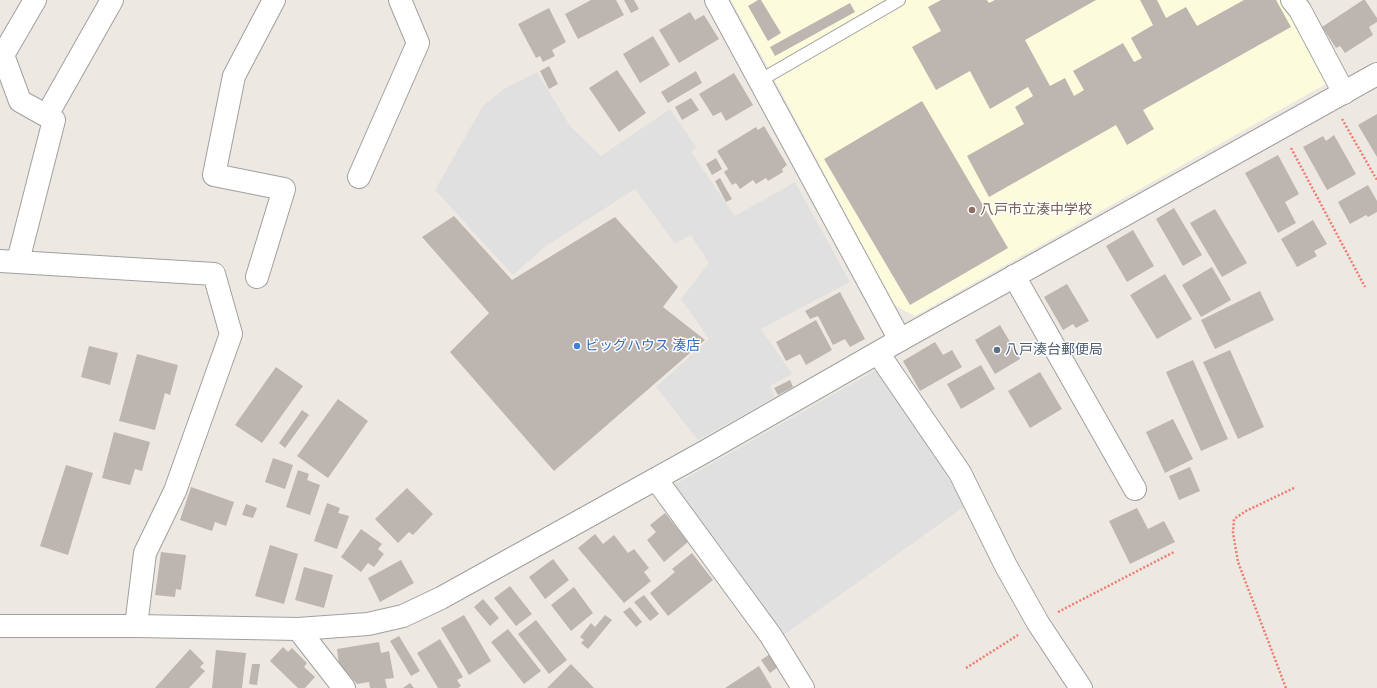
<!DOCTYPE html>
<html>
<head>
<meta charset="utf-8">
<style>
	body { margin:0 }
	canvas { display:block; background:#ede9e2 }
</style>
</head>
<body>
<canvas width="1377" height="688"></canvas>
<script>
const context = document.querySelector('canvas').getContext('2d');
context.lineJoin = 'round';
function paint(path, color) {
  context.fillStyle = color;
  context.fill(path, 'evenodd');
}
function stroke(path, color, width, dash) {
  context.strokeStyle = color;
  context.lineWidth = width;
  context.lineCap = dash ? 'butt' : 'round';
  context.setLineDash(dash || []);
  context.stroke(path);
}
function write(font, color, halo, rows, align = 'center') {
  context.font = font + ' Cabin,"Noto Sans JP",sans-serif';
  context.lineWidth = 3;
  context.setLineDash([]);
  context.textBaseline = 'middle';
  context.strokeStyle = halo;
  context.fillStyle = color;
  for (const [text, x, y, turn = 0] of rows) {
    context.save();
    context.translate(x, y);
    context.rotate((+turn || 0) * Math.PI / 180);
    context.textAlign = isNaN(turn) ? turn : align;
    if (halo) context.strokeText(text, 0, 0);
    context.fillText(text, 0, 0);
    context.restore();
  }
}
paint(new Path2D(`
	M731,0H1280L1285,8L1294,15L1331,81L915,316L894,305L770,71Z`), '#fcfcdc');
paint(new Path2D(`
	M537,72L570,126L601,156L670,109L696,147L691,152L735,216L795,182L850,282L761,329L792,374L770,386L775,397L698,440L656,387L709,339L681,299L709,263L691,235L675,244L635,189L546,246L513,275L435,190L483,106L504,89Z
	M878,369L884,373L965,506L781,637L672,486Z`), '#e0e0e0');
paint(new Path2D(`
	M591,0H616L624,15L578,39L565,14Z
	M624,0H634L639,9L631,13Z
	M758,0H761L781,33L768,41L748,6Z
	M941,0H987L989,3L995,0H1096L1025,40L1050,86L1065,78L1074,96L1084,90L1073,71L1123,43L1134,62L1142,58L1131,38L1153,25L1140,0H1157L1166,18L1186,7L1197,26L1244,0H1276L1291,27L1143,110L1154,129L1127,145L1116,125L989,197L967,156L1024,124L1015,107L1033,96L1028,87L990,109L970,71L936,90L912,47L941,31L928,7Z
	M1363,0H1365L1377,18V22L1369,27L1373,35L1345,53L1340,46L1336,48L1322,27Z
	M850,3L855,12L775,56L770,47Z
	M549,8L566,42L552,50L555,56L543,62L540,56L536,58L518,24Z
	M690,12L695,20L704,15L719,39L679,63L659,30Z
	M653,36L670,65L640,83L623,54Z
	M549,66L558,84L549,89L540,71Z
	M617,70L646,113L619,132L589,88Z
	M696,71L702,83L668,103L661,92Z
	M734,73L753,105L726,121L721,112L713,116L699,94Z
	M691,98L699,110L682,120L675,107Z
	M922,101L1008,248L910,305L824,159Z
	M1377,114V157L1358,125Z
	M764,126L787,165L782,169L783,172L768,181L766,178L756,184L753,180L740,189L736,183L732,185L724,172L728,169L717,151L756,127L758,130Z
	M1334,135L1356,174L1327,190L1303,147L1323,136L1326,141Z
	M1278,155L1299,194L1285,202L1296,223L1278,233L1245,173Z
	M716,158L722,169L712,175L706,164Z
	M720,178L732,199L726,202L715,181Z
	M1368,185L1377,201V212L1368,217L1366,215L1350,224L1338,202Z
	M1174,208L1202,255L1183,266L1156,219Z
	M1215,209L1247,263L1222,277L1190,223Z
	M454,216L512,280L615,217L678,287L663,307L705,340L554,471L450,352L489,313L422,237Z
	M1313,220L1327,244L1314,251L1317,256L1297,267L1281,239Z
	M1133,230L1154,266L1127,282L1106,246Z
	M1212,267L1231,300L1201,317L1182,285Z
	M1165,274L1192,319L1157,339L1130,295Z
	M1067,284L1089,321L1076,328L1073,324L1063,330L1044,297Z
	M1260,291L1274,320L1215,349L1201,320Z
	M840,292L865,339L850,347L845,339L833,345L818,316L810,319L805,311Z
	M816,320L832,350L806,365L800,354L786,361L776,342Z
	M1000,325L1020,359L995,374L975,340Z
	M935,342L943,355L952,350L962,367L920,391L903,361Z
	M89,346L118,353L110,385L81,377Z
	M1230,350L1264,427L1238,439L1203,362Z
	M137,354L178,365L170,395L165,393L155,430L119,421Z
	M1193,360L1228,439L1201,451L1166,372Z
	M981,365L995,389L961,409L947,384Z
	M276,367L303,386L262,443L235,425Z
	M1040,372L1062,409L1030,428L1008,391Z
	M790,380L793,387L778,395L774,388Z
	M338,399L368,421L328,478L297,456Z
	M302,410L309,415L285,448L279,443Z
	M1173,419L1193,459L1165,473L1146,432Z
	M114,432L150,442L142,471L135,469L130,485L102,478Z
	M273,458L293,465L285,489L265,482Z
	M66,465L93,473L68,555L40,546Z
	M1190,467L1200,491L1179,500L1169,476Z
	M298,470L309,474L307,480L320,485L310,515L286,507Z
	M191,487L234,502L226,526L215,522L212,531L180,520Z
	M407,488L433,514L413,535L409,532L398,543L375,519Z
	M327,503L340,508L338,513L349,516L337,549L314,541Z
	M246,504L257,508L253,518L242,515Z
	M1137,508L1148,529L1164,521L1175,542L1130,564L1109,521Z
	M665,513L688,542L664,562L647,540L656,532L650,525Z
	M361,529L382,544L378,549L384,554L374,567L368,563L361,572L341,557Z
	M595,534L603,544L614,535L628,553L634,549L649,568L644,572L651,581L624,603L578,548Z
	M270,545L298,554L284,604L255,596Z
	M161,552L186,555L181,590L176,589L175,597L155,595Z
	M692,553L713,580L668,616L650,593L675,572L672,569Z
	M553,559L569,580L545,599L529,577Z
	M401,560L414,583L380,602L368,578Z
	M304,567L333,575L324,608L295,600Z
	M510,586L532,614L516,626L494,598Z
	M574,587L593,613L571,631L551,605Z
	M644,595L659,614L650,621L634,602Z
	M483,599L499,618L490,626L474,607Z
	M630,607L642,622L636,627L623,612Z
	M464,615L491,661L469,675L441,628Z
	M605,615L612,620L588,649L581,643L584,640L580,637L591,623L595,627Z
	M536,620L567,660L549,674L518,634Z
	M508,629L541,671L524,684L491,642Z
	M399,636L420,671L411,676L390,641Z
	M440,639L463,677L457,680L461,686L458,688H438L417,653Z
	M379,642L381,653L389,651L394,678L385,679L387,688H370L369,682L357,684L339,664L337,649Z
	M283,647L288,652L292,648L307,663L304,667L315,677L305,688H298L270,661Z
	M190,649L204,663L200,667L205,671L189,688H155Z
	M216,650L246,653L242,688H212Z
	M770,654L778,667L770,673L761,660Z
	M252,664H260L257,685L249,684Z
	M571,664L594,688H547Z
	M759,666L772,688H725Z
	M410,683L414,688H403Z`), '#bdb5af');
const service = new Path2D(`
	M759,81L899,0`);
const minor = new Path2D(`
	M716,0L900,340
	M1292,0L1300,10L1344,93
	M47,115L112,0
	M359,177L418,43L400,0
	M0,261L214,274L231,334L175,491L145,553L136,626
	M18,261L54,120L20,101L3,55L35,0
	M1014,276L1135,489
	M257,277L284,189L214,175L234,76L274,0
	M878,353L960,473L1006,566L1038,623L1081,688
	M656,479L771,636L803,688
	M298,629L344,688`);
const tertiary = new Path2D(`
	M0,626H136L298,629L368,624L403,616L441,598L706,451L900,340L1377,74`);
stroke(service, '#a0a0a0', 14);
stroke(minor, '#a0a0a0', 24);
stroke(tertiary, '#a0a0a0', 24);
stroke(new Path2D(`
	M1342,119L1377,180
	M1291,148L1365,287
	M1058,612L1174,552
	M966,668L1018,635
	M1286,688L1238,562L1233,533L1234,519L1246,511L1296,487`), '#ef7b71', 2.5, [2, 2]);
stroke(service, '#fff', 12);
stroke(minor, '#fff', 22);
stroke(tertiary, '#fff', 22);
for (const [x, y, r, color] of [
	[972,210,4,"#8d6e63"],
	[577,346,4,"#3f7fe0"],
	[997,350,4,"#5c6f8a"]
]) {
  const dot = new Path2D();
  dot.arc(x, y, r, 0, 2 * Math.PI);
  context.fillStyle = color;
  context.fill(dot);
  stroke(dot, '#fff', 1.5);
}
write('14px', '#785e54', '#fff', [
	["八戸市立湊中学校",980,210]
], 'left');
write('14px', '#366cbe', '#fff', [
	["ビッグハウス 湊店",585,346]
], 'left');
write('14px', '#4e5e75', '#fff', [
	["八戸湊台郵便局",1005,350]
], 'left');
</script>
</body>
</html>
